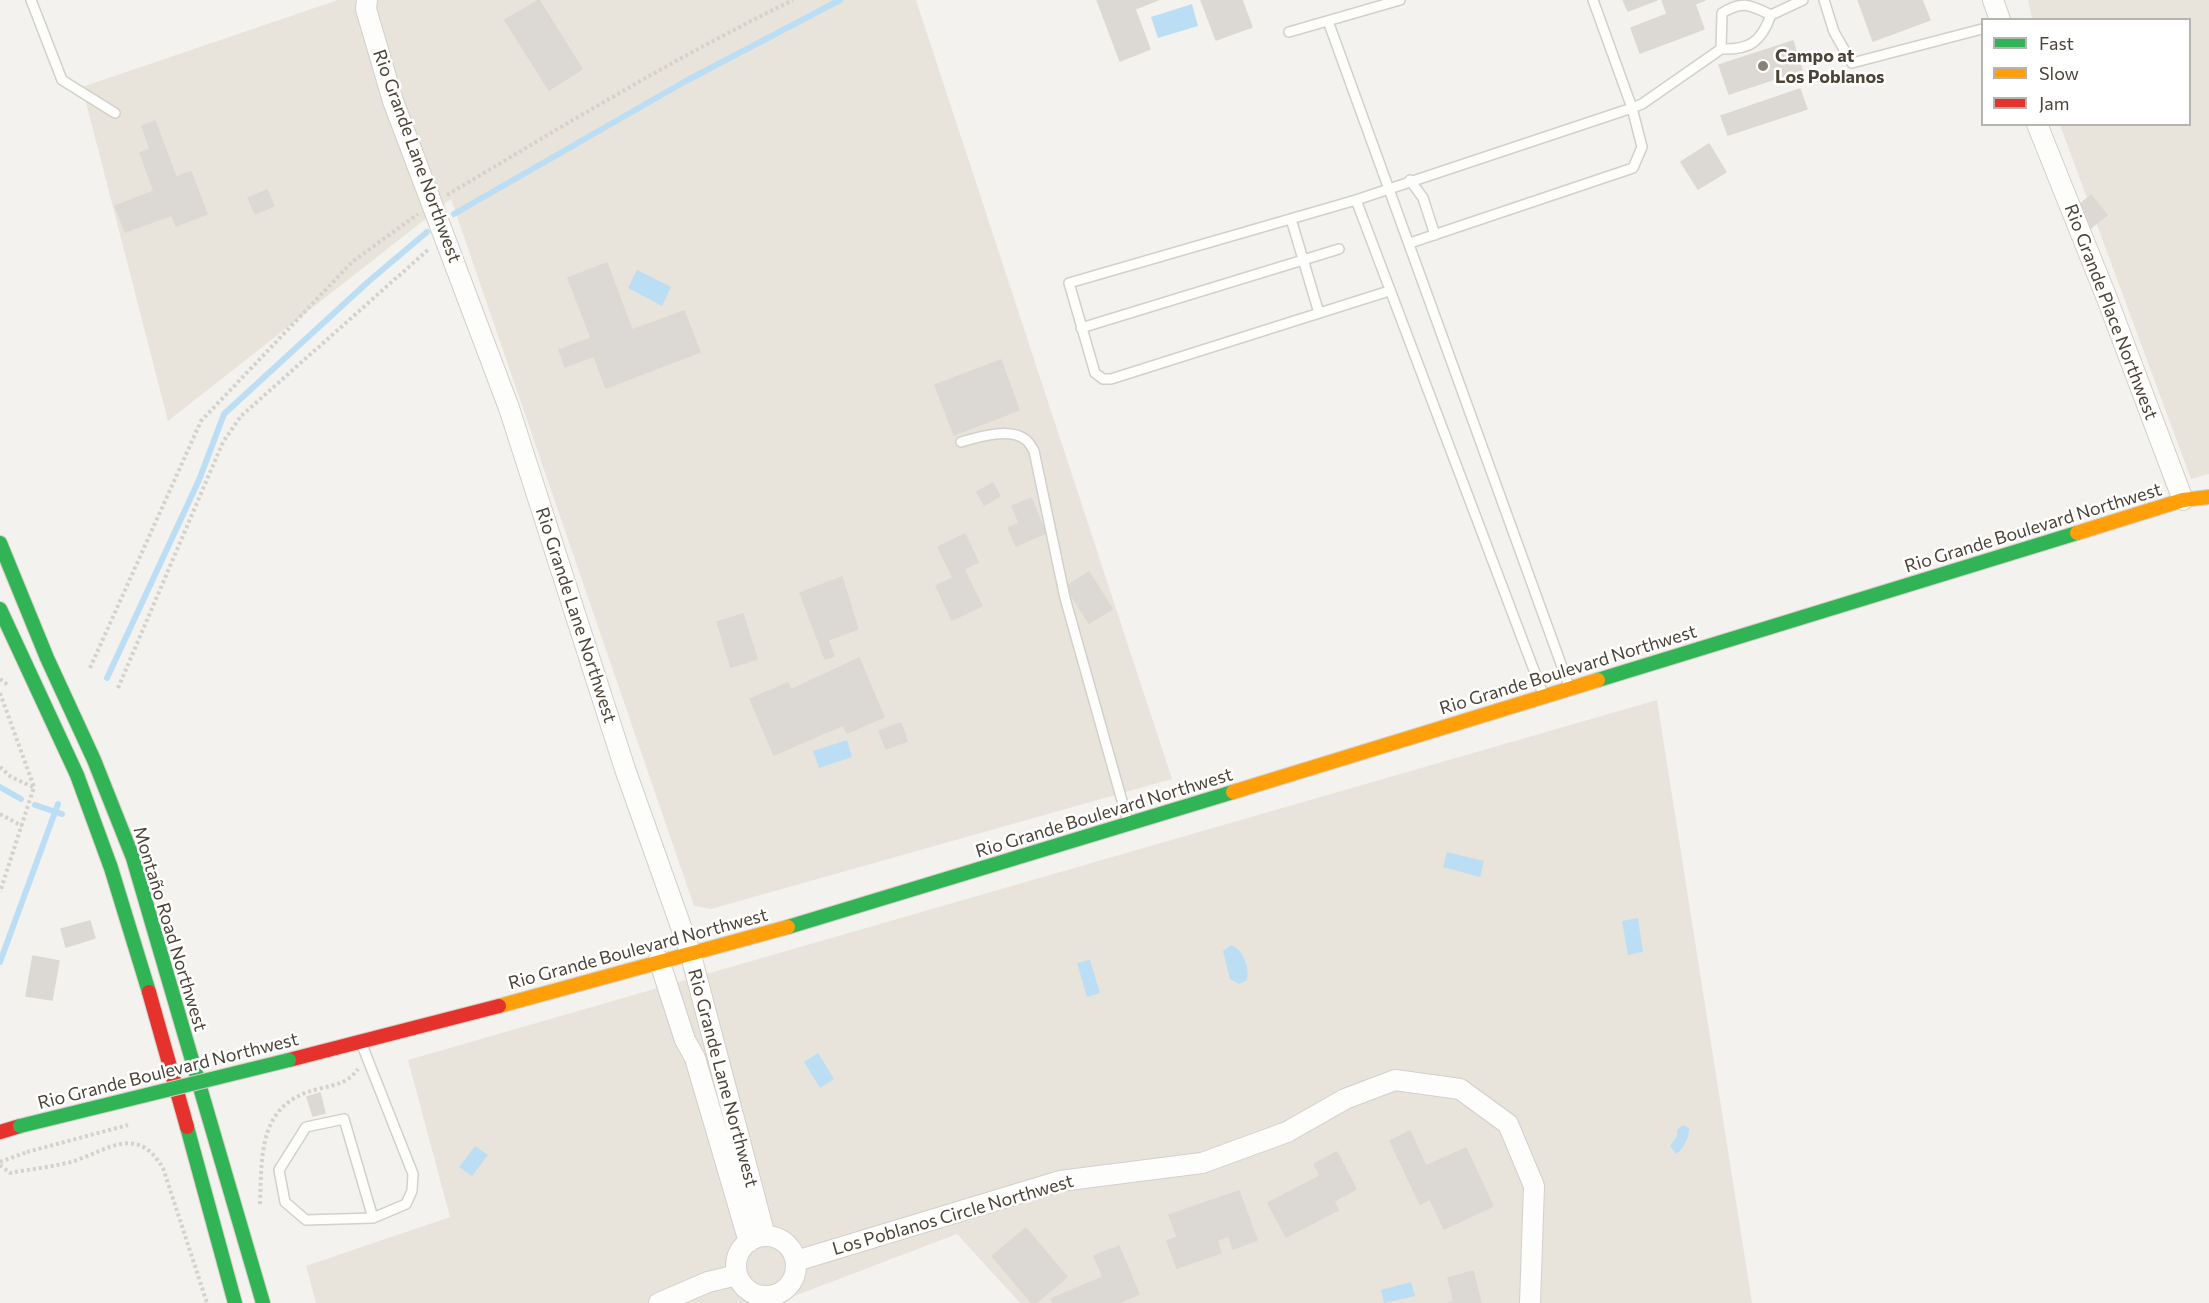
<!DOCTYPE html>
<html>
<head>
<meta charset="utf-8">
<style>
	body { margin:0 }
	#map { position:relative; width:2209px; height:1303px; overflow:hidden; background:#f4f2ee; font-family:Commissioner,sans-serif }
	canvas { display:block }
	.legend { position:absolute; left:1981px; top:18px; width:210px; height:108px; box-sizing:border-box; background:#fff; border:2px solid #b7b4af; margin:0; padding:8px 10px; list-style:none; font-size:18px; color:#4c4437 }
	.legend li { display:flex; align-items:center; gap:12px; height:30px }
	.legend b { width:30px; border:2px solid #b7b4af }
</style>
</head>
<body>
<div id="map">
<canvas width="2209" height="1303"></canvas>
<ul class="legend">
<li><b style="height:8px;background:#30b455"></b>Fast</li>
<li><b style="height:8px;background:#ff9f0a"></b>Slow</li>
<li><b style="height:8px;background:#e5322d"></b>Jam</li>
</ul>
</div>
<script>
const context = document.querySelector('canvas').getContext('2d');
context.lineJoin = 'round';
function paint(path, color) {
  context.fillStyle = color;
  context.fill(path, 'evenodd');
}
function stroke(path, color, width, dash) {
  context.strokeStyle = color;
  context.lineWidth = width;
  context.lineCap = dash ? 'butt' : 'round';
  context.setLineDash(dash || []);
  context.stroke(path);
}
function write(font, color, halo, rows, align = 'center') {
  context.font = font + ' Commissioner,sans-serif';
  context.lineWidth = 5;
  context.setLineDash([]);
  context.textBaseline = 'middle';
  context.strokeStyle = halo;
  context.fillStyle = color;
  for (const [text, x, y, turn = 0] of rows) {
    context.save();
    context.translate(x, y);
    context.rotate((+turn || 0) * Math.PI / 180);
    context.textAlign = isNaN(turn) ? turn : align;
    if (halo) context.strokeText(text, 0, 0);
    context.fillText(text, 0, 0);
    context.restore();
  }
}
paint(new Path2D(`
	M338,0H916L1172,779L711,909L694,906L451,199L168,421L82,87Z
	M2028,0H2209V474L2191,479L2060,125L2190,124V20L2032,19Z
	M1657,700L1752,1303H1020L957,1234L776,1303H316L306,1266L450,1217L408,1060Z`), '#e8e4db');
paint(new Path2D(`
	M1192,4L1198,26L1158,38L1151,17Z
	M637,270L671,287L662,306L628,288Z
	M847,740L852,757L819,768L813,751Z
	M1447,852L1484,861L1480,877L1443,867Z
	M1638,918L1643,952L1628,955L1622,921Z
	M1231,945C1243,949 1250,968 1247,980L1239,984L1230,979L1223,951Z
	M1090,960L1100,993L1087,997L1077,963Z
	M818,1053L834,1079L820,1088L804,1062Z
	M1683,1125L1689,1128C1690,1135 1683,1151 1676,1154L1670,1146L1677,1136V1130Z
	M475,1146L488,1155L472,1176L459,1167Z
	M1411,1282L1415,1296L1384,1303L1381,1290Z`), '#bbdef5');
stroke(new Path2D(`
	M454,214L684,82L840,0
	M107,678L199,480L224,414L369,281L427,232
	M0,787L21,799
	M35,805L62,814
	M0,962L58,804`), '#bbdef5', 6);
const building = new Path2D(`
	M539,0L582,69L549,90L505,20Z
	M1097,0H1158L1135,9L1150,49L1120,61Z
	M1201,0H1242L1252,27L1216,40Z
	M1623,0H1657L1628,11Z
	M1662,0H1705L1695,4L1704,29L1640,53L1631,28L1667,14Z
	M1858,0H1922L1930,20L1873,41Z
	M1793,41L1802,70L1729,94L1719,65Z
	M1800,89L1807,109L1728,135L1721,116Z
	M155,121L176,177L191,172L207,214L176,226L172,215L125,232L115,206L154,191L140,153L150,149L142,126Z
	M1709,144L1726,172L1698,189L1681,162Z
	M267,190L274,206L255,214L248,198Z
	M2091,195L2107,215L2091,228L2075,208Z
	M607,263L632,330L684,311L700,352L606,388L594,356L565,367L559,350L591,338L568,278Z
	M1001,360L1019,410L954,435L935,385Z
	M993,483L1000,496L984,505L977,492Z
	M1031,498L1046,533L1016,546L1008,528L1019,523L1012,506Z
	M965,534L978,562L964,569L982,606L952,620L936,586L953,578L938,547Z
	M1089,572L1112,609L1089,623L1066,587Z
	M842,577L858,629L828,640L834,656L825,659L800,593Z
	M743,614L757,659L731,667L717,622Z
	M859,658L884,717L847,733L843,725L774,755L750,699L788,683L791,690Z
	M901,723L907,741L886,749L879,731Z
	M90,921L95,938L66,947L61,929Z
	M33,956L59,961L52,1000L26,996Z
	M320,1093L325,1113L313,1116L307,1097Z
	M1410,1131L1426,1166L1466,1148L1493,1206L1444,1229L1430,1199L1420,1204L1390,1141Z
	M1337,1152L1356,1189L1334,1201L1338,1210L1286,1237L1268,1203L1320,1176L1314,1164Z
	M1239,1191L1257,1240L1233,1249L1229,1236L1217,1240L1221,1253L1177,1268L1167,1241L1177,1237L1169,1215Z
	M1026,1228L1067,1277L1036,1303H1032L992,1256Z
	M1119,1246L1139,1294L1118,1303H1053L1051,1299L1103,1277L1094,1256Z
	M1473,1271L1481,1303H1448L1454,1301L1448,1278Z`);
paint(building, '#dcd9d4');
stroke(building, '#dcd9d3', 1.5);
const lane = new Path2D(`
	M31,0L62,80L115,113
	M1824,0L1834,32L1852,63L1982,29
	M1328,21L1569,686
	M1289,32L1400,0
	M1721,49L1722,13C1743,0 1750,5 1771,15
	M1410,180L1423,198L1435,235
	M1356,200L1543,694
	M1291,219L1319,313
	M1410,243L1633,168L1642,147L1632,108L1593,0
	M1389,291L1111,379H1103L1095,373L1069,283L1356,200L1632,108L1642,104L1721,49C1750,50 1761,42 1771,15L1803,0
	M1081,328L1339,249
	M961,442C978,437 1010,427 1026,440C1029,442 1032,448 1034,451L1065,598L1128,822
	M362,1045L413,1174L412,1191L406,1204L373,1218L306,1220L285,1202L279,1170L306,1127L344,1119L373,1218`);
const street = new Path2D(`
	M367,0L366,9L393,101L509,408L625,769L690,952L765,1236
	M1993,0L2000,20
	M2037,124L2106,296L2183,500
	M659,960L685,1040L695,1058L749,1242
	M736 1266a30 30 0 1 1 60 0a30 30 0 1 1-60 0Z
	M796,1261L1060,1181L1202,1163L1287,1132L1345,1099L1395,1080L1460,1089L1508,1124L1534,1186L1530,1303
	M659,1303L708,1282L737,1275`);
const fast = new Path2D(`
	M0,543L47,658L94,760L133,858L263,1303
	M0,609L77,775L111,868L149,992
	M1598,680L2077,533
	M788,927L1233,792
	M187,1127L235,1303`);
const slow = new Path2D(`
	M2077,533L2183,500L2209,497
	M1233,792L1598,680
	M499,1006L788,927`);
const jam = new Path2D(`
	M149,992L187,1127
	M289,1060L499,1006
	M0,1132L20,1126`);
stroke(lane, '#d2d0cb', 12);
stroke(street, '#d2d0cb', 22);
stroke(fast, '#d4cfc4', 16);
stroke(slow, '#d4cfc4', 16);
stroke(jam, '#d4cfc4', 16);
stroke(new Path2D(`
	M447,195C561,127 674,58 793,0
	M90,668L201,421L352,262L418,214
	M0,679L9,686
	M118,688L223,442L241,416L430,248
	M0,693L34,787L0,892
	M0,767L11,777L33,787
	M0,814L22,826
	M0,1162L27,1152
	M0,1165L10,1173C30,1169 54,1167 74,1161C108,1150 137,1124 163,1168L207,1303
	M260,1204C262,1154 258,1103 318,1089C335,1085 348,1083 358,1069`), '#d4d2cc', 4, [3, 3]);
stroke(lane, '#fdfdfc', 9);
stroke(street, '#fdfdfc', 20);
stroke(fast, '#30b455', 14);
stroke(slow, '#ff9f0a', 14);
stroke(jam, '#e5322d', 14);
const fastBridge = new Path2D(`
	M20,1126L289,1060`);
stroke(fastBridge, '#d4cfc4', 16, []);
stroke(new Path2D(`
	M27,1152L128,1125`), '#d4d2cc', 4, [3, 3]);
stroke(fastBridge, '#30b455', 14);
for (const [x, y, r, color] of [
	[1763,66,6,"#878177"]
]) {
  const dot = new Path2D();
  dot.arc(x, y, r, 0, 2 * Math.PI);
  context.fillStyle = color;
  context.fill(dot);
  stroke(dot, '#fff', 2);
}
write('bold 18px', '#4c4437', '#fff', [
	["Campo at",1775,56],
	["Los Poblanos",1775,77]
], 'left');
write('18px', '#4c4437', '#fff', [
	["Rio Grande Lane Northwest",417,156,70],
	["Rio Grande Place Northwest",2111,312,69],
	["Rio Grande Boulevard Northwest",2033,528,-17],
	["Rio Grande Lane Northwest",576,615,72],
	["Rio Grande Boulevard Northwest",1568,670,-17],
	["Rio Grande Boulevard Northwest",1104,813,-17],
	["Montaño Road Northwest",170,929,73],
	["Rio Grande Boulevard Northwest",638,949,-15],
	["Rio Grande Boulevard Northwest",168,1071,-14],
	["Rio Grande Lane Northwest",723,1078,75],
	["Los Poblanos Circle Northwest",953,1215,-16]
]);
</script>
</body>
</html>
